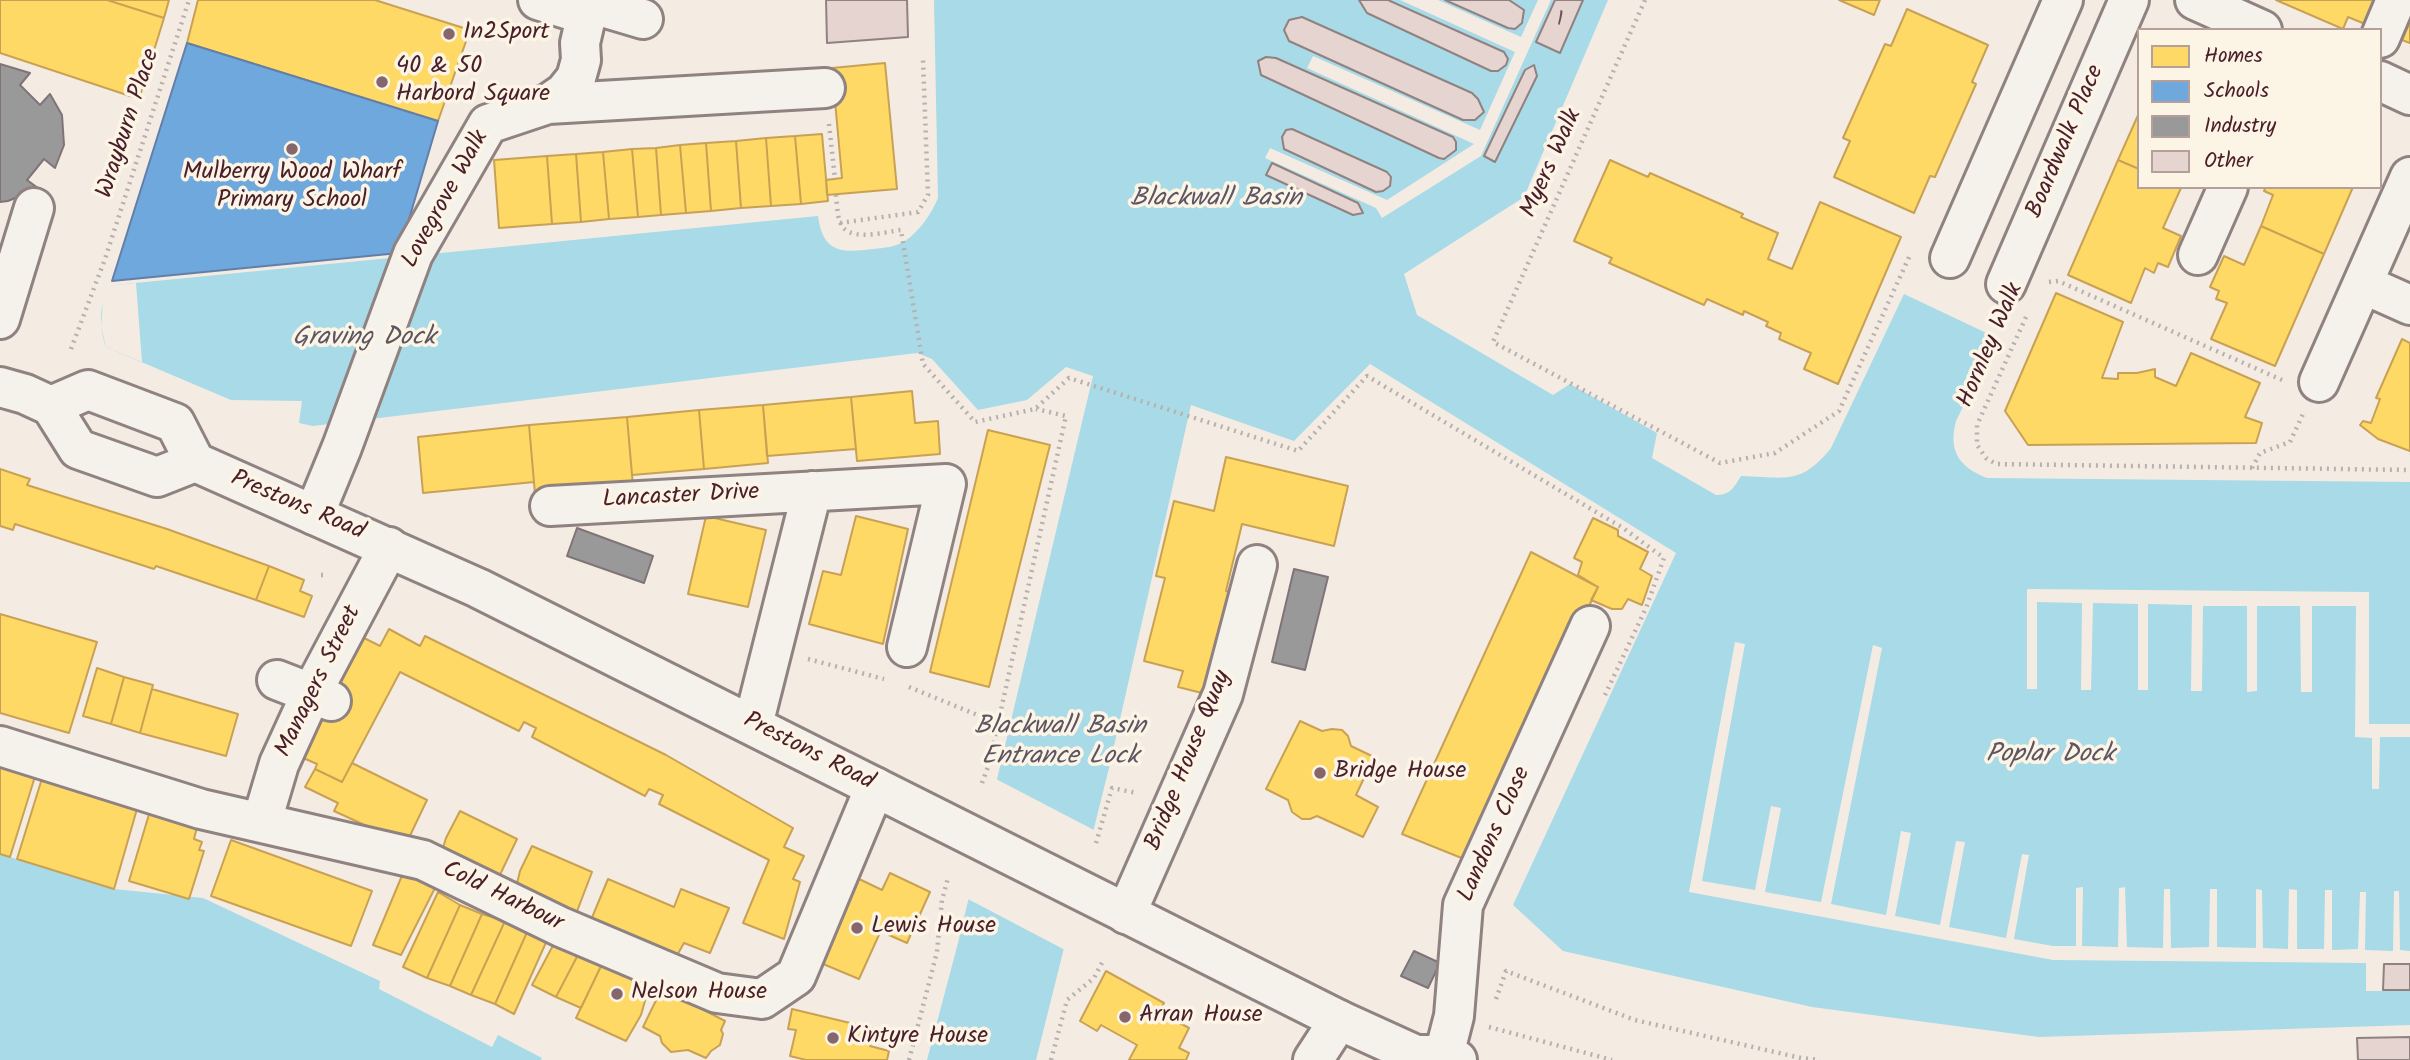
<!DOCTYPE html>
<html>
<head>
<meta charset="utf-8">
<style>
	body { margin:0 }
	#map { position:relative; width:2410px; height:1060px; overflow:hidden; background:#f4ebe3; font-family:Kalam,sans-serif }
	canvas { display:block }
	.legend { position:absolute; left:2137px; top:28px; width:245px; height:161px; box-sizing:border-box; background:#fcf5e5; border:2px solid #b59f9b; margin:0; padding:9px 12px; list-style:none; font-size:21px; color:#4a1f2b }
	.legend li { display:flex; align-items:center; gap:14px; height:35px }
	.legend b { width:35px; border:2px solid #b59f9b }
</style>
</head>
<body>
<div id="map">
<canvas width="2410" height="1060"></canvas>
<ul class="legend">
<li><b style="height:19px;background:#ffd966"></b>Homes</li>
<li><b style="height:19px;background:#6fa8dc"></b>Schools</li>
<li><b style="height:19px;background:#999"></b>Industry</li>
<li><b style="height:19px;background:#e5d4cf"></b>Other</li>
</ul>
</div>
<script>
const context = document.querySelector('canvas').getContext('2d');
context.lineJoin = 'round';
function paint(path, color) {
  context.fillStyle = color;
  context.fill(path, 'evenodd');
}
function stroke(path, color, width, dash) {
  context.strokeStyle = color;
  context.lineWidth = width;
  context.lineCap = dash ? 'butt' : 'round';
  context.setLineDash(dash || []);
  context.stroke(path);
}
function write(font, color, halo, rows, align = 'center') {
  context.font = font + ' Kalam,sans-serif';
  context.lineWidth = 7;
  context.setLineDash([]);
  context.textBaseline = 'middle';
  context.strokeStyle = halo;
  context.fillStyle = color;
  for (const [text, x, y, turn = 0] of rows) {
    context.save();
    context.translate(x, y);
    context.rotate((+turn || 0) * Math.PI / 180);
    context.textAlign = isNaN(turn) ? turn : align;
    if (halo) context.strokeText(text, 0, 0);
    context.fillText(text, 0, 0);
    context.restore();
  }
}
paint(new Path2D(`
	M934,0H1608L1524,197L1404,274L1417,315L1553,395L1570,384L1657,433L1652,458L1716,495C1731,495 1734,487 1741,476C1786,477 1800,486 1831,448L1904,294L1997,338L1956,421C1948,451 1959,467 1987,478L2410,482V1025L2039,1037L1812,1007L1563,951L1513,905L1676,553L1370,364L1294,441L1191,405L1109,768L1036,1060H927L958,943L1093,376L1066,367L1027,400L978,410L932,359L917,353L313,426L299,423L302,401L231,400L106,347C99,326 97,301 115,285L818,216C823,253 841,253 873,249C884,248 895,247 905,241C919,232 932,213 938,198Z
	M0,854L114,889L203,898L380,981L379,989L492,1047L498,1035L542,1058L541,1060H0Z`), '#a8dae7');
paint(new Path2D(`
	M1400,0H1438L1521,37L1538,0H1551L1481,156L1382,218L1376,208L1265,158L1270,148L1387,200L1474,144L1307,68L1313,56L1480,130L1515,52Z
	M136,283L142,362L106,347L101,326L103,300L109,290L115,285Z
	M2027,589L2369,592V724H2410V737H2380L2379,789H2372V738L2355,737L2356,606H2312V692H2301L2300,606H2257V691L2247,692V606H2203L2202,691H2191L2192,605L2148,604V690H2138V604L2093,603L2091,690H2081L2082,603L2037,602V689H2027Z
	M1735,642L1745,644L1702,881L1755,890L1771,806L1781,808L1765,892L1821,902L1873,645L1882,648L1831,904L1886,915L1901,831L1911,833L1895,916L1940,925L1956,841L1965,842L1949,927L2006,938L2022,854L2029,855L2014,939L2053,946H2076V888L2083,887L2082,946L2118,947L2119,888L2125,887L2127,947L2163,948L2164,889H2170L2171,948L2209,947L2210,889H2217V947L2256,948V889L2262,890L2263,948L2288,949L2289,889L2297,890V949H2324L2325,890H2332V950L2358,949L2360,892H2366L2365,950L2393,951L2394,891H2399L2400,950L2410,951V991H2366V963L2053,960L1689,892Z
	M996,779L1094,830L1089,864L1067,951L966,898L988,804Z`), '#f4ebe3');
const homes = new Path2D(`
	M0,0H107L164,18L139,99L0,53Z
	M107,0H169L164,18Z
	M198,0H375L470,30L438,121L187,43Z
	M1839,0H1880L1874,15Z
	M2276,0H2381L2370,26L2348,17L2343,29Z
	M1907,9L1988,45L1972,82L1976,84L1935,177L1930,176L1914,213L1834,177L1850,141L1843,138L1885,44L1891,46Z
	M2410,21V43L2402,40Z
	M885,63L897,189L827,195L826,180L842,178L832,68Z
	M2139,113V169L2118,160Z
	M822,134L828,201L801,204L795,136Z
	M795,136L801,204L771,206L766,138Z
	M766,138L771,206L741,208L736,141Z
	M736,141L741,208L711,211L706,143Z
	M706,143L711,211L686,213L680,145Z
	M680,145L686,213L661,215L656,148Z
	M656,148L661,215L638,217L632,149Z
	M632,149L638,217L609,219L603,152Z
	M603,152L609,219L581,222L576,154Z
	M576,154L581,222L552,224L547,156Z
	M547,156L552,224L499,228L494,160Z
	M1610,160L1648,177L1650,173L1743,214L1741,217L1778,233L1768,259L1792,269L1820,202L1901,237L1838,384L1804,369L1811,353L1779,339L1781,333L1766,326L1768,322L1744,311L1743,315L1707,299L1704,305L1609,263L1612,258L1574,241Z
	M2118,160L2139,169V187L2181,188L2163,228L2181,236L2168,267L2158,263L2154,273L2145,268L2131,303L2068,275Z
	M2266,187H2353L2324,254L2261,226L2273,195L2264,191Z
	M2261,226L2324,254L2275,366L2211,339L2227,303L2216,299L2219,291L2210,287L2224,256L2244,265Z
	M2056,293L2123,322L2102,378L2118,379V373H2137L2155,369V377L2176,386L2191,353L2260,383L2245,417L2262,423L2256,443L2028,445L2005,411Z
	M2402,339L2410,343V451L2378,439L2360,425L2363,421L2371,423L2380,399L2376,398Z
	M912,391L915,423L938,421L940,454L857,461L851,397Z
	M851,397L856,449L767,456L763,405Z
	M763,405L768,463L704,469L699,410Z
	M699,410L704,469L632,475L627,417Z
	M627,417L633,486L535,494L529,425Z
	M529,425L534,482L423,493L418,437Z
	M988,430L1050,445L989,687L930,672Z
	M1226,457L1348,486L1334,546L1242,524L1226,591L1235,593L1210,695L1178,687L1183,671L1144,661L1165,578L1156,576L1174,501L1214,511Z
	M0,469L30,479L27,485L167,529L269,566L256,600L156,566L154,569L15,524L13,530L0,526Z
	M706,516L766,530L748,607L688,594Z
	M856,516L908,529L883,644L809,624L823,571L841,575Z
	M1593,518L1618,530V536L1648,552L1640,569L1652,576L1642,605L1628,599L1622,609H1612L1591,600L1598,587L1578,575L1582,562L1574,558Z
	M1531,552L1598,587L1469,861L1402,834Z
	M269,566L304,580L300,591L312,596L304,617L256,600Z
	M0,614L97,642L69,733L0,713Z
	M389,629L420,646L425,636L666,755L793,828L784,847L804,856L793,879L800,882L784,939L743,923L769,860L659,804L663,795L649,789L645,796L532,737L536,728L524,722L519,731L400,672L342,782L315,769L317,764L301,757L364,638L380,646Z
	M97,668L124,677L111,724L83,716Z
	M124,677L153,685L140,733L111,724Z
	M152,689L238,714L226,756L140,733Z
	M1300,721L1322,731L1332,729L1342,730L1348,736L1351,746L1374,757L1356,795L1378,807L1363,837L1317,816L1310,819H1302L1292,812L1288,800L1266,789Z
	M0,759L37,770L10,857L0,854Z
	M352,763L427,800L406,844L334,811L338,803L305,787L315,769L342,782Z
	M44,772L139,802L114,889L17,859Z
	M150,811L199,819L194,839L202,842L199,850L204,851L189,899L129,881Z
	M460,811L517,839L498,879L441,854L446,838Z
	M231,840L372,891L351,946L211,896Z
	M532,846L592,872L576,914L516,888L520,871Z
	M406,866L438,882L401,955L373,945Z
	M890,873L930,892L907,943L889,935L891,930L883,926L859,979L816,961L855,877L882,890Z
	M608,879L674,907L681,889L729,908L710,953L684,943L676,957L591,920Z
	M438,892L460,905L427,978L403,967Z
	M460,905L482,914L450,986L427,978Z
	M482,914L505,921L471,995L450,986Z
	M505,921L528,930L495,1004L471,995Z
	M528,930L548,938L514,1014L495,1004Z
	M558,936L581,949L556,997L532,985Z
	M581,949L603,962L581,1008L556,997Z
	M603,962L651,980L641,1015L626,1041L576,1018Z
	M1106,971L1164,1003L1159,1012L1189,1028L1179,1048L1189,1053L1186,1060H1129L1137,1045L1101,1025L1097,1031L1080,1021Z
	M662,988L725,1021L721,1030L723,1034L720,1045L711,1051L706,1058L688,1050L671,1052L662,1043L660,1036L643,1027Z
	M792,1009L875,1029L870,1046L889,1051L887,1060H806L790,1056L796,1030L788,1029Z`);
paint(homes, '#ffd966');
stroke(homes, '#c9a154', 2);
const schools = new Path2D(`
	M187,43L438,121L399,253L112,281Z`);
paint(schools, '#6fa8dc');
stroke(schools, '#647fa7', 2);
const industry = new Path2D(`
	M0,64L30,73L20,85L40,105L50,94L62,115L64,145L55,168L44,159L27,180L38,188L8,201L0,202Z
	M577,528L653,556L644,583L567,556Z
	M1294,569L1328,577L1305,670L1272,662Z
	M1414,951L1440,963L1428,988L1401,976Z`);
paint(industry, '#999');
stroke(industry, '#817478', 2);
const building = new Path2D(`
	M826,0H907L908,37L827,43Z
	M1359,0H1388L1504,52L1508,59L1506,65L1498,71H1491L1367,13Z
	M1445,0H1509L1524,10L1522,23L1515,29L1508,28Z
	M1555,0H1583L1560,53L1536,42Z
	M1302,17L1472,93L1478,99L1484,112L1475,120H1463L1289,41L1284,30L1289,20Z
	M1266,57L1276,58L1453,137L1456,142V150L1444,159L1439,158L1261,75L1258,61Z
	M1534,65L1537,76L1495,162L1484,156L1525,70Z
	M1292,129L1387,172L1391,177L1390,186L1383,191L1376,192L1284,149L1282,137L1286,130Z
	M1272,163L1358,203L1363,213L1353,215L1266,175Z
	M2384,964H2410V990H2383Z
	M2410,1037V1060H2358L2357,1038Z`);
paint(building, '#e5d4cf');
stroke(building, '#8f8281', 2);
const minor = new Path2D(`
	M538,0L586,15
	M2195,0L2262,30
	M589,3L643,19
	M2380,38L2396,0
	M2380,81L2410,95
	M548,104L564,93L576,78L581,60L580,43L590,0
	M2198,255L2228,187
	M1950,258L2063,0
	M2006,284L2129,0
	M2363,284L2410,305
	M0,319L34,208
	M2319,382L2410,177
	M550,506L946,484L907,647
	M314,515L342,447L413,254L488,124L548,104L825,88
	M277,680L331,701
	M753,725L812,491
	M0,746L201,809L423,860L561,927L717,993L762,999L796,976L875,787
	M262,821L279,764L311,694L389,547
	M1126,914L1223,694L1257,565
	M1444,1055L1454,1016L1463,905L1590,626
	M1313,1060L1339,1020`);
const major = new Path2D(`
	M0,387L25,394L51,406L78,449L157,477L195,462
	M51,406L88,390L175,423L195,462L478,588L1339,1020L1416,1055H1444L1457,1060`);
stroke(minor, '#8f8281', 44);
stroke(major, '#8f8281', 44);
stroke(new Path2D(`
	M1645,0L1493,342L1720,463L1775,453L1839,411L1910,255
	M829,124L835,179
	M836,195C837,203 837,214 840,222C847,243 884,232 901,230L923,364L975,422L1035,409L1069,378L1298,451L1367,376L1623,528L1664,558L1646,608L1605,695
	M840,223L918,212L928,195L923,59
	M2049,282L2058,281L2282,380
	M2026,317L1977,425V445L1986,458L1996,464L2410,470
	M71,349L105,259L189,0
	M2252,468L2260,453L2290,442L2303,414
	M321,575H328
	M808,659L884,679
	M909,687L997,723
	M982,783L989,764L1066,416L1036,409
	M1096,843L1112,788L1137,793
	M1496,999L1506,971L1635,1020L1801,1058L1820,1060
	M1489,1027L1612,1060
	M909,1060L937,952L942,900L948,878
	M1051,1060L1067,1000L1094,978L1104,959`), '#b8b0ad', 4.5, [2, 5]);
stroke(minor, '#f5f1eb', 38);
stroke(major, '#f5f1eb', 38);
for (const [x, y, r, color] of [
	[449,34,7,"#86666b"],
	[382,82,7,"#86666b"],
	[292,149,7,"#86666b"],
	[1320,773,7,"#86666b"],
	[857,928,7,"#86666b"],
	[617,994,7,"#86666b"],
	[1125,1017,7,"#86666b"],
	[833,1038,7,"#86666b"]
]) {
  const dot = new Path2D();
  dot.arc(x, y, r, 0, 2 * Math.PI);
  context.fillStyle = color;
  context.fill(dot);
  stroke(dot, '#fcf5e5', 2.5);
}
write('21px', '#724e56', null, [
	["1",1560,21]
]);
write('24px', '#4a1f2b', '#fcf5e5', [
	["In2Sport",463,34],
	["40 & 50",396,68],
	["Harbord Square",396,96],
	["Mulberry Wood Wharf",292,174,"center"],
	["Primary School",292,202,"center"],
	["Bridge House",1334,773],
	["Lewis House",871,928],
	["Nelson House",631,994],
	["Arran House",1139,1017],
	["Kintyre House",847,1038]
], 'left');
write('24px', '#4a1f2b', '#fcf5e5', [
	["Wrayburn Place",130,124,-72],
	["Boardwalk Place",2067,142,-67],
	["Myers Walk",1553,164,-66],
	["Lovegrove Walk",447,200,-61],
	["Hornley Walk",1992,346,-67],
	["Lancaster Drive",681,498,-3],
	["Prestons Road",297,507,23],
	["Managers Street",320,682,-64],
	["Prestons Road",808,753,27],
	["Bridge House Quay",1190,761,-68],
	["Landons Close",1496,835,-66],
	["Cold Harbour",502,898,26]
]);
write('italic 26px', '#5d5564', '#fcf5e5', [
	["Blackwall Basin",1216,201],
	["Graving Dock",364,340],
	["Blackwall Basin",1060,729],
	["Entrance Lock",1060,759],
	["Poplar Dock",2050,757]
]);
</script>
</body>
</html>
